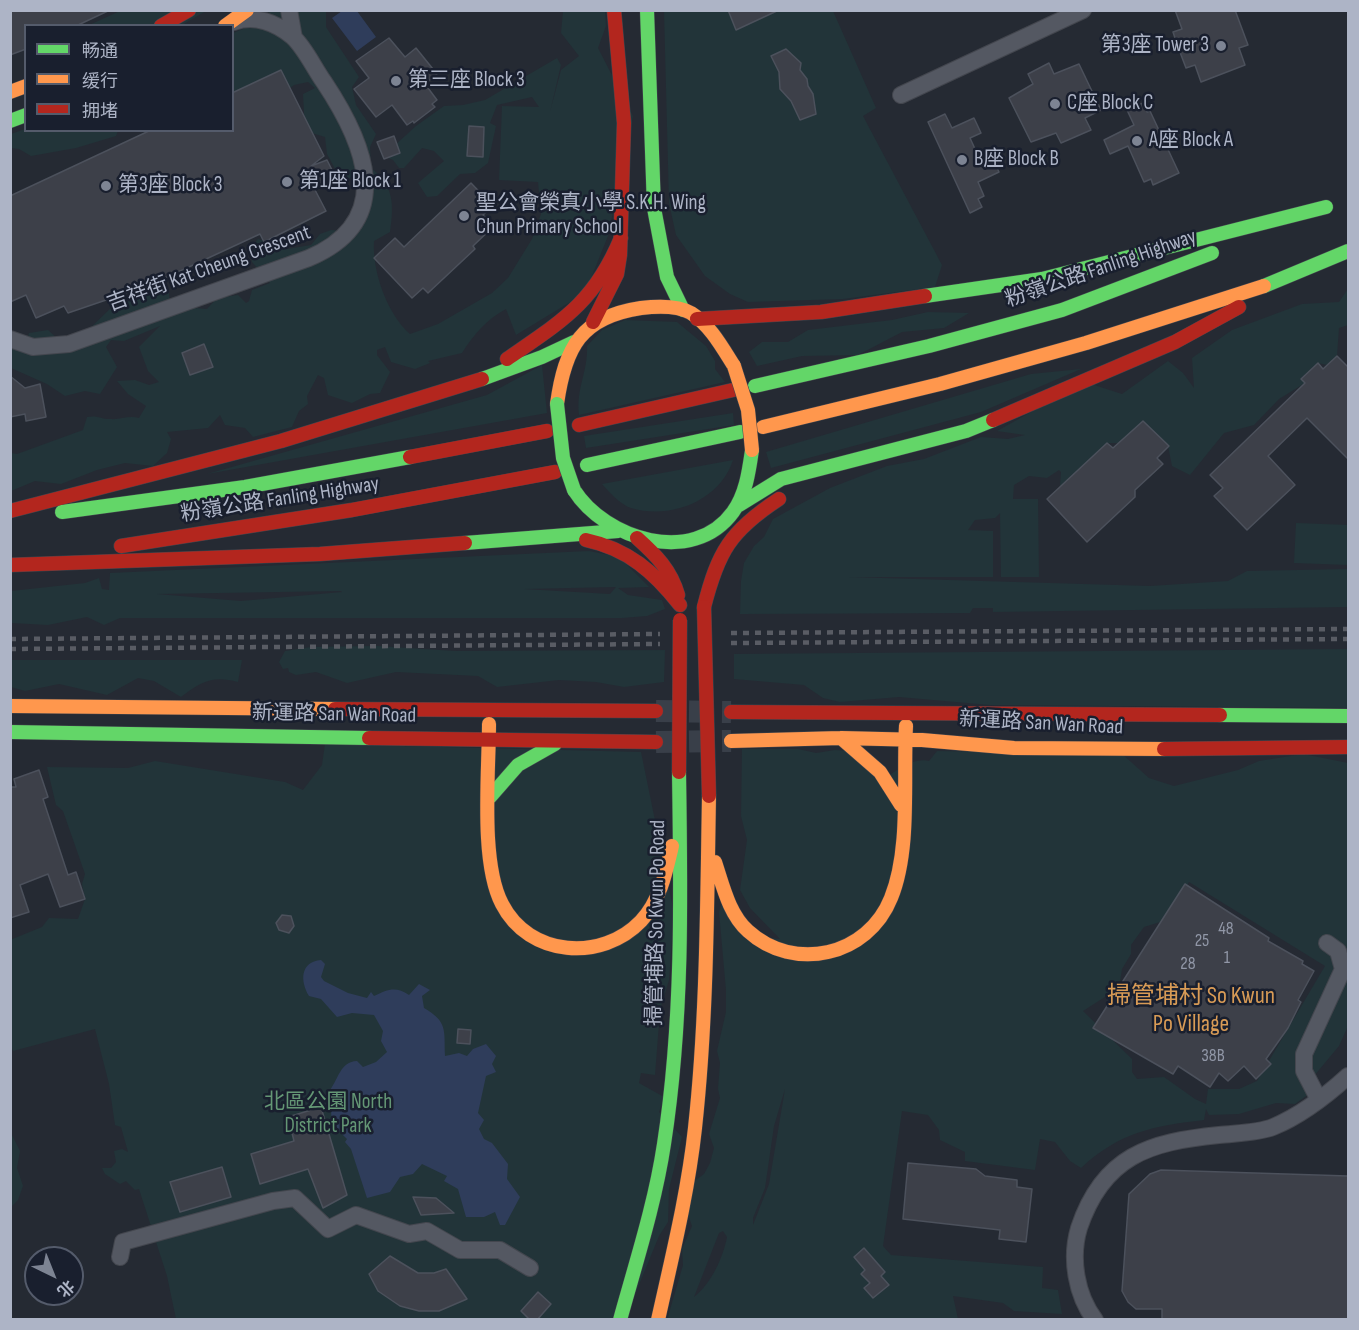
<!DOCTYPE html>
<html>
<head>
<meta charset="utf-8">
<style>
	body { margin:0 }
	#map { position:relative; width:1359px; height:1330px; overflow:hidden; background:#252a33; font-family:"Sofia Sans Condensed","Noto Sans SC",sans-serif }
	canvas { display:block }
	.frame { position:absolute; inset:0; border:12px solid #adb4c6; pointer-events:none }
	.legend { position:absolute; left:24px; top:24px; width:210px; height:108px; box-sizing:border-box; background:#191f2e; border:2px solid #545b6b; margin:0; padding:8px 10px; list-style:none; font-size:18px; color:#adb4c6 }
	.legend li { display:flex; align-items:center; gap:12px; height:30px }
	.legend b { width:30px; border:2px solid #545b6b }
	.north { position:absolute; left:24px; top:1246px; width:60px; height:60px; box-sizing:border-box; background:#191f2e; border:2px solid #545b6b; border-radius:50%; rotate:137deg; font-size:16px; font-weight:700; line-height:24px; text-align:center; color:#adb4c6 }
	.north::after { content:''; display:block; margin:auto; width:21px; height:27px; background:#7d8493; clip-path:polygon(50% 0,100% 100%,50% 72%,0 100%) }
</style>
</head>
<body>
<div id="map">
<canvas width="1359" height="1330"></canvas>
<div class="frame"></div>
<ul class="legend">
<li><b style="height:8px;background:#63d668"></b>畅通</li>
<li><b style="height:8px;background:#ff974d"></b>缓行</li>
<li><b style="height:8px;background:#b3261e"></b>拥堵</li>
</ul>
<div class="north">北</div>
</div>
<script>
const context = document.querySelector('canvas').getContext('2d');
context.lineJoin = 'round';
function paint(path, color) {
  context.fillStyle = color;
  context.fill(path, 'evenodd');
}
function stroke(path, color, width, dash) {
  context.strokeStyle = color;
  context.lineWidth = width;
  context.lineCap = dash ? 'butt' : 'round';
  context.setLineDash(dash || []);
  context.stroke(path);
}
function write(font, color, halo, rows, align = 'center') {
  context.font = font + ' "Sofia Sans Condensed","Noto Sans SC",sans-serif';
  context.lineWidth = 5;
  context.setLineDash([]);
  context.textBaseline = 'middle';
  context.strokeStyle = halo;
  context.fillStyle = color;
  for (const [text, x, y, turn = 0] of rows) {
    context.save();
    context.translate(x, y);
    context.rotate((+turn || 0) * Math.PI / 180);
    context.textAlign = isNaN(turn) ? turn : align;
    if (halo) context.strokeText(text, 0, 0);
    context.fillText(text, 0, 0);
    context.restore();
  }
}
paint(new Path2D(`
	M272,10L326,11V27L359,77L352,87L356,105L376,134L370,147L371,168C394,185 394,205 390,232L374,241C372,271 387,314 410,334L438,324L492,293L508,278L532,239L541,214L538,182L499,180L502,106L539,107L532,97L497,105L490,123L496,126L488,163L475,173L460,174L437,196L427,197L418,183L444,161L434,151L422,148L404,168H399L393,160L383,156L416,126L444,106L463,105L485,100L557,58L561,65L550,112L561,70L579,56L561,33L563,11H605L606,26L598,48L633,116L608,236L585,293L516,335L506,309C486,320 474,334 462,353L428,361L430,363L415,369L391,362L385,347L377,350V355L390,372L380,393L370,394L352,403L328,395L324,378L318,375L307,396L308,404L299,411L292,427L253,437L245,428L225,425L220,415L208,428L167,432L171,439L167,453L153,466L125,463L97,470L61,484L35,481L11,491V453L17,454L83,430L87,417C98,415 100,419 110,419C121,420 128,415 139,418L146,406L128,394L117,381L135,380L149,385L159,382L148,371L139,347L160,326L124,341L111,340L106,347L117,367L100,394L85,391L65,396L47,384L11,368L10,340L26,343L29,333L48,330L59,340L84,334L113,306L145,296L169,293L170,306L207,309L217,298L238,295L246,303L249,301L252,290L270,283L252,262L250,248L258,239L287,249L311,245L320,234L331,230L346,231L357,195L353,177L341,180L327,154L325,137L305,131L303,94L315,88L308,82L294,85L283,93L233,98V33L255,24Z
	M120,11H206L182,25L87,26Z
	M664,11H833L876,108L863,116L942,265L935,287L843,299L748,302L730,294L705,276L676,235L669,203Z
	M25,129L26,130L118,131L116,136L76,148L31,156L19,149L11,148V134Z
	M1348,289V325L1339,328L1337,356L1327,365L1318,363L1301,378L1305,383L1279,399L1254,425L1224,433L1190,475L1172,466L1168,446L1143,421L1120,443H1107L1060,487L1061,472L1059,470L1047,478L1029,476L1014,485L1013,499H1038L1039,577H1001L1000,513L995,518L975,520L968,530L993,531V577H849L1150,586L1228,581L1247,571L1348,569V607L993,612V608H973L970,613L740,614L741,581L744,563L754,546L764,537L773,519L830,488L887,466L924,459L981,437L1008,439L1025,435L997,431L1085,382L1122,394L1168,361L1183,373L1194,388L1192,358L1232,330L1302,304L1339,302Z
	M928,312L969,313L944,328L902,332L858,355L802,356L757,366L749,352L762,342H788L808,330L892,320Z
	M625,320L677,322L706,346L715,361V369L725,382L579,415C576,387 588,373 587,346L602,330Z
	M542,365L547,413L207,474L487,395Z
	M1081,369L981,412L771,468L766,452L1031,374Z
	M733,413L734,425L586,448L584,436Z
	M733,460C720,501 670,520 631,508C621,505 609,492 602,484Z
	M1296,523L1348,525V565L1294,563Z
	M589,551L619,557L649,587L618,588L628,595L662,600L665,609L647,616L622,618H120L104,625L87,617L48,625L11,623V591L85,583L99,578L102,589L109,590L110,573ZM616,587L610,594L524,589H525ZM342,592L241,601L157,594L341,591Z
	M377,646L455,651L665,650L664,682L624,687L596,682L559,680L497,687L478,676L396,672L347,683L316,672L296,675L289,672L288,668L283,669L279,662L285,651L311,647Z
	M1348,649V708L990,705L899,697L840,702L823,698L804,685L734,679V654Z
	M10,660H242L238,682C212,675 201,682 181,697L154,681L138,678L107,695L59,684L25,691L11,687Z
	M325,744L641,752L674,913L669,980L660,1010L655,1075L641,1073L639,1083L664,1097L659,1112L682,1137L669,1189L668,1222L659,1236L625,1319H176L167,1276L139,1189L135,1190L126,1181L120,1184L105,1174L102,1168H111L116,1162L114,1151L122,1149L128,1152L121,1127L115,1125L109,1084L95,1029L13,1051L10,1043V940L42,927L49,918L78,919L85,899L82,884L85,874L63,811L56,805L47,767L128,768L155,761L285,782L303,790L322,765Z
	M742,749H798L816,753L835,750L849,751L880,781C894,773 912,757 929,761L937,751L1122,754L1149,778L1174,786L1238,770L1259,761L1303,754L1348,763V1026L1339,1046L1309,1082V1094L1295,1104L1276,1103L1239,1114L1209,1115L1206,1109L1204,1120C1153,1126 1120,1132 1081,1168L1070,1161L1055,1142L1040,1139L1035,1170L965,1161V1152L940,1140L939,1130L928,1115L902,1111L883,1246L891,1255L1043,1267L1042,1288L1058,1290L1062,1314L1014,1311L1003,1303L953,1296L958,1319L667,1320L683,1265L682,1249L692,1226L687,1211L693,1182L704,1174L710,1163L714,1148L709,1134L720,1098L718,1089L720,1063L717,1051L726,1012V990L719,912L725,893L759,937L780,939L750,908L740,890L747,840L741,816ZM1189,882L1325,966L1257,1081L1239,1089H1208L1206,1104L1195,1099L1164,1077L1137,1079L1132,1072V1059L1083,1011L1119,988L1122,969L1131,954V945L1144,927L1160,922L1173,911ZM785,1089L769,1184L753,1225V1218L765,1188L774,1126ZM723,1231L727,1237C723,1258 711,1284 694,1297L719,1233Z
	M11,1133L20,1151L17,1168L23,1186L18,1200L11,1207Z`), '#223439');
paint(new Path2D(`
	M342,11H357L376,37L357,51L332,18Z
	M321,960L325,964L321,977L324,981L348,993L367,998L371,992L374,996C388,989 396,986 409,995L419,984L430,990L422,996L424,1008C448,1022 444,1030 445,1056L459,1053L467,1056L473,1049L486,1044L496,1056L492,1064L496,1072L486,1076L478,1113L484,1120L479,1129L484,1139L492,1143L508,1164L507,1179L520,1197L505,1225H500L495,1212L484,1217H466L458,1189L444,1181L447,1176L422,1164L413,1174L400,1177L390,1192L367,1198L351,1149L345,1142L347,1139L332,1124L331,1111L338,1104L340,1095L336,1090H330C339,1078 340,1062 357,1061L363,1067L376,1062L387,1052L381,1041L383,1031L374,1015L352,1013L337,1017L321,999L309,996C300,981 300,962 321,960Z`), '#2f3d5b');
const building = new Path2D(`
	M10,10H110L76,26H26V49L10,55Z
	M728,10H779L736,30Z
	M1175,10H1235L1248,45L1239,48L1245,65L1201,82L1195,65L1186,68L1178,47L1173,32L1182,29Z
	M389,38L405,57L416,48L437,74L425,84L437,100L432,104L435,107L414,123L413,121L407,125L392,105L376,117L354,89L369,78L356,61Z
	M786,49L801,63L800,70L807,79L808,86L813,94L816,114L800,120L791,101L780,89L779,72L771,56Z
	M1049,63L1054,74L1079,64L1101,110L1085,118L1091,130L1061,143L1056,133L1031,142L1009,98L1033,84L1028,74Z
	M281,70L324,156L311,166L327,160L336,178L314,188L326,211L264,242L260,234L150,285L68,313L64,306L36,318L26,295L10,302V196L151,130H232V93Z
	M1143,103L1147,112L1150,111L1179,173L1153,185L1151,179L1144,182L1128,146L1110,154L1104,140L1134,125L1127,110Z
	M945,114L952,128L974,118L981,133L970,138L981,162L992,157L999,172L978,182L984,196L978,199L982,207L970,213L928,122Z
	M469,126L484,127L483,157L467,156Z
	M394,136L400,153L384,159L377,142Z
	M471,183L493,206L483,215L494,226L473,246L475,249L428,293L423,288L412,298L374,258L395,238L404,247Z
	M204,344L213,367L190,375L182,353Z
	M1337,356L1348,367V459L1307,418L1268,456L1295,485L1247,530L1214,496L1223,488L1210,475L1305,383L1301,379L1318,363L1323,369Z
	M10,376L25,388L40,384L46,417L26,421L25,414L10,417Z
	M1143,421L1169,446L1157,458L1163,464L1135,490V497L1087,542L1047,499L1107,443L1113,448Z
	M39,770L48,797L43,799L68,875L76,872L85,899L60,907L48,874L20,885L29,912L10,918V787H16L14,779Z
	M1185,884L1269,938L1268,941L1303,961L1302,964L1314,971L1298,1000L1301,1002L1288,1028L1266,1059L1271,1064L1256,1079L1244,1066L1228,1081L1219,1073L1210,1087L1178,1066L1173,1074L1093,1028Z
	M282,915L291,916L294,926L289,933L279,930L276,923Z
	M458,1029L471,1030L470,1044L457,1043Z
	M321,1107L347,1195L323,1208L308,1169L260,1184L251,1154L294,1141L288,1117Z
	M908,1163L976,1169L985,1176L1017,1180V1187L1032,1189L1026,1242L999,1239L1000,1230L903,1219Z
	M222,1167L231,1197L180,1212L170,1182Z
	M1161,1170L1348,1176V1320H1162V1309H1136L1128,1302L1122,1291L1129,1194L1150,1174Z
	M413,1197L436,1198L454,1213L421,1215Z
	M864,1248L885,1272L881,1276L889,1285L873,1298L864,1288L870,1283L861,1274L865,1270L854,1257Z
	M390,1256L418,1273H434L446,1269L467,1299L439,1311H419L400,1306L378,1291L369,1274Z
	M538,1292L551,1304L537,1320H530L521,1311Z`);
paint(building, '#3d4049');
stroke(building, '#4c515c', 1.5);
stroke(new Path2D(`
	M656,711L731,712
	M656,742L731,741`), '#393f49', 22, [22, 11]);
const street = new Path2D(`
	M289,10L294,38
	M901,95L1083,10
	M10,339L33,347L69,344L309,258C398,220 364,142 324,82C314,68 305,48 293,37C277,23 254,14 234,22
	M1319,1100L1304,1071V1054L1343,969L1338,951L1327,943
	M120,1257L123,1242L273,1201L295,1198L328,1229L356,1215L409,1234L427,1231L460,1250H500L530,1268
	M1095,1320C1076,1295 1070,1258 1079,1228C1103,1156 1149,1142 1219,1135C1236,1133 1258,1133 1273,1127C1302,1115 1326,1096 1348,1076`);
const fast = new Path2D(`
	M647,10L654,208L667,277L683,310
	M10,121L26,115
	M1264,286L1348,251
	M925,296L1042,279L1326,207
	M482,379L542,357L574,342
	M755,386L929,346L1062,310L1212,253
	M587,465L740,432
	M574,490C605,539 693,567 733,512C746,494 749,471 752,450
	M739,505L781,479L966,431L993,420
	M62,512L245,487L410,457
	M465,543L618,531
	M1220,715L1348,716
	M10,732L369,738
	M490,797L518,765L555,744
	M620,1320C636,1262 655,1204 664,1144C683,1021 681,896 679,772`);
const slow = new Path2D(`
	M225,26L247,10
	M10,92L26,86
	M557,404C565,347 581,317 641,308C657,306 677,305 691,313C710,325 722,347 734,366
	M763,427L940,384L1086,343L1264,286
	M10,706L335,709
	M489,724C489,773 480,862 502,904C529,957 602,962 641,921C660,901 666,872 672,846
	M841,738L880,772L901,805
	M731,741L841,738L922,740L1014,748L1164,749
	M715,862C723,886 729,914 748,931C794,973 868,956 891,898C911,849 903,778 906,726
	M658,1320C672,1257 688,1193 695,1128C707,1018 707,907 709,796`);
const jam = new Path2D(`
	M161,26L189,10
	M697,319L821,312L925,296
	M593,322L617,274L620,255L624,123L614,10
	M507,359C562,321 594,303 621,238
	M993,420L1175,342L1239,307
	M579,425L733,390
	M410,457L547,431
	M10,511L281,441L482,379
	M637,538C656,555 671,570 678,595
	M586,540C628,549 654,572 680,605
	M121,546L352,510L555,472
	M10,565L320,554L465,543
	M704,607C718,552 730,531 779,499
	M335,709L656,711
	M731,712L1220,715
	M369,738L656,742
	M1164,749L1348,747`);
stroke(street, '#43464e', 18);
stroke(fast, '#43464e', 15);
stroke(slow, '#43464e', 15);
stroke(jam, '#43464e', 15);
stroke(street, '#545862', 16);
stroke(fast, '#63d668', 14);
stroke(slow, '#ff974d', 14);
stroke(jam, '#b3261e', 14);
stroke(new Path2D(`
	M731,633L1348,629
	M10,639L660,634
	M731,643L1348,639
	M10,649L660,644`), '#595c64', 4.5, [6, 6]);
const fastBridge = new Path2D(`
	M557,404L563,458L574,490`);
const slowBridge = new Path2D(`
	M734,366L748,410L752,450`);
const jamBridge = new Path2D(`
	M704,607L709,796
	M679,772L680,620`);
stroke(fastBridge, '#43464e', 15, []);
stroke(slowBridge, '#43464e', 15, []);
stroke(jamBridge, '#43464e', 15, []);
stroke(fastBridge, '#63d668', 14);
stroke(slowBridge, '#ff974d', 14);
stroke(jamBridge, '#b3261e', 14);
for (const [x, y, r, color] of [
	[1221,46,6,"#7d8493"],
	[396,81,6,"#7d8493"],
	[1055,104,6,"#7d8493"],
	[1137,141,6,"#7d8493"],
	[962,160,6,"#7d8493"],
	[287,182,6,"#7d8493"],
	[106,186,6,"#7d8493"],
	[464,216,6,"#7d8493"]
]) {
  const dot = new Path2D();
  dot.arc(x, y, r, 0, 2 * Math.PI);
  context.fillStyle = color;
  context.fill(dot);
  stroke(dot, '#191f2e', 2);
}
write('18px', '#9197a7', null, [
	["48",1226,929],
	["25",1202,941],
	["1",1227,958],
	["28",1188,964],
	["38B",1213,1056]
]);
write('21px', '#adb4c6', '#191f2e', [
	["第3座 Tower 3",1209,46,"right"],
	["第三座 Block 3",408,81],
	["C座 Block C",1067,104],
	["A座 Block A",1149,141],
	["B座 Block B",974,160],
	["第1座 Block 1",299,182],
	["第3座 Block 3",118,186],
	["聖公會榮真小學 S.K.H. Wing",476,204],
	["Chun Primary School",476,228]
], 'left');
write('21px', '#adb4c6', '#191f2e', [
	["吉祥街 Kat Cheung Crescent",209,269,-20],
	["粉嶺公路 Fanling Highway",1101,269,-19],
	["粉嶺公路 Fanling Highway",280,500,-9],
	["新運路 San Wan Road",334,715,1],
	["新運路 San Wan Road",1041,724,3],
	["掃管埔路 So Kwun Po Road",657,923,-89]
]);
write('21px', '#649775', '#191f2e', [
	["北區公園 North",328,1103],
	["District Park",328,1127]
]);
write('24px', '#d89b56', '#191f2e', [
	["掃管埔村 So Kwun",1191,997],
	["Po Village",1191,1025]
]);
</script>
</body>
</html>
